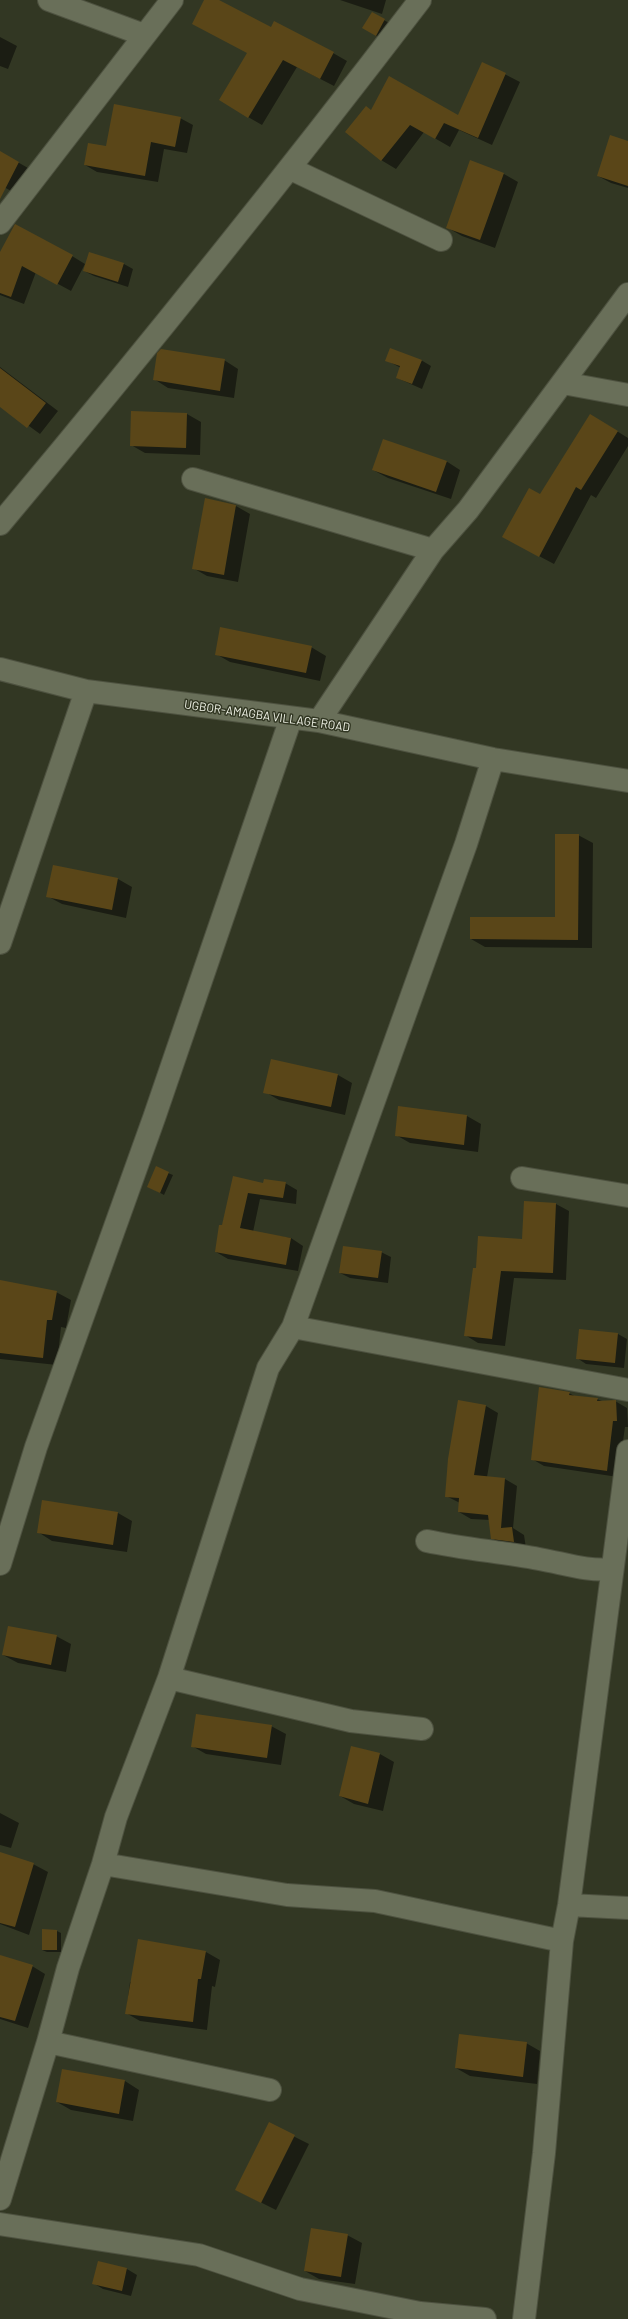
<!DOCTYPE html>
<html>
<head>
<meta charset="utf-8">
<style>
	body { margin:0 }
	canvas { display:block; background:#323723 }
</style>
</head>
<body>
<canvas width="628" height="2319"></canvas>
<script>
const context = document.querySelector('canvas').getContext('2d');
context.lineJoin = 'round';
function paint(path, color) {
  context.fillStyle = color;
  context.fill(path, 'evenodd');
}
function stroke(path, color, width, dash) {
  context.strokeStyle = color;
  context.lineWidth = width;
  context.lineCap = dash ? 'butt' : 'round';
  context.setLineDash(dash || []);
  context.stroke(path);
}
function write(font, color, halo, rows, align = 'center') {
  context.font = font + ' Barlow,sans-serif';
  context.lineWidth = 3;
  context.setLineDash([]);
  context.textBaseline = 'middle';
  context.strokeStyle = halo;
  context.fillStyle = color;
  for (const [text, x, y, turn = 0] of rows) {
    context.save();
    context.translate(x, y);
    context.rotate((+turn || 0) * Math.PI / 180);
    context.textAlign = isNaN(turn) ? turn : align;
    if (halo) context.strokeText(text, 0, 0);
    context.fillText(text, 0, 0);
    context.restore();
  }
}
paint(new Path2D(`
	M205,0H217L272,29L333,53L347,61L334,86L297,67L262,125L248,117V53Z
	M340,0H386L382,14Z
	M372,13L389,23L380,38L364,28Z
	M0,37L17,46L8,69L0,66Z
	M483,63L520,82L492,145L459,130L450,147L424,132L396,169L381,160L346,132L371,111L459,116Z
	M180,118L193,125L187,153L164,149L158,182L97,172L85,165L106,147Z
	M628,142V188L611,183L598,176Z
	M0,152L28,168L15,193L0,185Z
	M471,162L504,174L518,182L495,248L462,236L448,228Z
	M0,254L72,256L85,264L71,291L36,272L24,304L0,295Z
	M124,264L133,269L128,287L94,276L84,271Z
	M224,360L238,369L234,398L168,388L154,379Z
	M386,360H421L431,366L422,389L397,378L401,368Z
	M0,367L58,411L40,434L0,405Z
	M187,414L201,422L200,455L145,453L131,445Z
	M604,423L628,438V446L596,498L591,495L554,564L518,545L541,495Z
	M446,461L460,470L451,499L388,478L373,470Z
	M236,506L250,514L238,582L207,576L193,568Z
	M311,647L326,656L320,681L230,662L216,654Z
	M578,835L593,843L592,948L485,947L471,939L556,918Z
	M118,879L132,887L126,918L62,904L47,896Z
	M338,1075L352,1083L345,1115L279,1100L265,1092Z
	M399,1107L467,1116L481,1124L478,1152L410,1143L396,1135Z
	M168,1173L173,1175L164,1195L153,1189Z
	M234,1177L264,1184L285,1183L297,1190L296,1204L260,1199L253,1232L291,1238L303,1246L298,1271L228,1259L216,1252Z
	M556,1204L569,1211L566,1280L514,1278L505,1346L478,1343L465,1335L477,1269L523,1241Z
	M381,1252L391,1257L388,1283L350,1278L340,1273Z
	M0,1281L56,1292L71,1300L66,1328L61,1327L57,1365L0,1359Z
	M618,1334L627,1339L624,1368L586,1364L577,1358Z
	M569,1393L576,1397L597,1399L602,1401H615L627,1408L628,1427H625L618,1477L544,1466L532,1459Z
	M459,1401L486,1406L498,1413L487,1477L505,1479L517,1486L513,1528L524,1535L526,1548L504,1545L492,1538L490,1520L471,1519L459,1512L460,1503L446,1496Z
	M118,1513L132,1521L127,1552L52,1541L38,1532Z
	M56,1636L71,1644L66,1672L18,1663L3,1655Z
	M271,1726L286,1734L281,1765L206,1754L192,1746Z
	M380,1754L394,1762L383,1811L354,1804L340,1796Z
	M0,1813L19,1823L11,1848L0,1845Z
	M33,1864L48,1872L29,1935L0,1924V1889Z
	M57,1931L61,1933V1952H47L42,1950Z
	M206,1952L220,1960L215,1987L212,1986L207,2030L140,2021L126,2013L130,1982Z
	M0,1956L32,1966L45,1974L28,2028L0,2019Z
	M526,2043L540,2051L537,2084L470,2076L456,2068Z
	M125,2081L139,2090L133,2121L71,2110L57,2102Z
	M269,2124L309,2144L276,2210L236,2190Z
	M347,2235L362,2243L355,2284L319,2279L305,2271Z
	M99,2263L127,2269L137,2275L131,2296L103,2289L93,2283Z`), '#0007');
paint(new Path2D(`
	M204,0H219L271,27L274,21L334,52L320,79L283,60L248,118L219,100L247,53L192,24Z
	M372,12L385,19L376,36L362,28Z
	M482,62L506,73L478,138L444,123L435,139L410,125L381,161L345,132L366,106L371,110L389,76L458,115Z
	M114,104L181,117L175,147L151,142L145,176L84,165L88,143L106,146Z
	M610,135L628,141V186L597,176Z
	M0,151L19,162L0,199Z
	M470,160L504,173L480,240L446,228Z
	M15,224L73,255L57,285L22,266L11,297L0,293V252Z
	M89,252L124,263L118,282L83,271Z
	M390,348L422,360L412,384L396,378L400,366L385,361Z
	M161,349L225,359L220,391L153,380L157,353Z
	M0,368L46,403L27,428L0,407Z
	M131,411L187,413L186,448L130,446Z
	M590,414L618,431L581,490L576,487L539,557L502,537L529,488L540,494Z
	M383,439L447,461L436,492L372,470Z
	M205,498L236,505L224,575L192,569Z
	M220,627L312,646L306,673L215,655Z
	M555,834H579L578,940L470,939V917H555Z
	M53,865L118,878L112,910L46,897Z
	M271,1059L338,1074L331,1107L263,1093Z
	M398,1106L467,1115L464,1145L395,1136Z
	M156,1166L169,1172L160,1193L147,1187Z
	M233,1176L263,1183L264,1179L286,1182L283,1198L248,1193L240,1228L291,1238L286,1265L215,1252L219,1225H222Z
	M524,1201L556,1203L553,1273L501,1271L492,1339L464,1336L473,1268H476L478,1236L522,1239Z
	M343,1246L382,1251L378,1278L339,1273Z
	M0,1280L57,1291L52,1320H47L43,1358L0,1353Z
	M579,1329L618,1333L615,1363L576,1359Z
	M539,1387L570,1392L569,1395L598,1398L597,1401L616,1400L617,1421H613L607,1471L531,1460Z
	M458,1400L486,1405L474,1475L505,1478L501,1528L512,1527L514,1542L491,1539L488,1515L458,1512L459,1498L445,1497L448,1459Z
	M42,1500L118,1512L113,1545L37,1533Z
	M8,1626L57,1635L51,1665L2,1655Z
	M196,1714L272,1725L267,1758L191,1747Z
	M351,1746L380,1753L368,1804L339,1796Z
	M0,1852L34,1863L15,1927L0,1923Z
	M42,1929L57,1930V1950H42Z
	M138,1939L206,1951L201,1979H198L193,2022L125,2014Z
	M0,1955L33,1965L15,2021L0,2017Z
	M459,2034L527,2042L523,2077L455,2068Z
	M62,2069L125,2080L119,2114L56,2102Z
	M269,2122L295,2135L261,2203L235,2190Z
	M311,2228L348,2234L341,2277L304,2271Z
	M98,2261L127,2268L122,2291L92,2284Z`), '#5a4618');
const minor = new Path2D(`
	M49,0L144,35
	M291,169L441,240
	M0,223L172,0
	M563,383L628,395
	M193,479L433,550
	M0,524C144,352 284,178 420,0
	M0,669L86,691L319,721L493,759L628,781
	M319,721L433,550L468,510L628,294
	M0,943L86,691
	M522,1178L628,1196
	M293,1327L628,1390
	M427,1541C464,1549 502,1552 539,1559C563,1563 588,1572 612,1569
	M0,1564L36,1447L154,1118L291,718
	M169,1678L351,1721L422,1729
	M103,1864L287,1895L375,1901L562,1941
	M569,1905L628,1908
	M48,2042L270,2090
	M0,2199L48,2042L68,1968L103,1864L116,1817L169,1678L268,1368L293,1327L466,844L493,759
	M0,2224L199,2255L300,2289L420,2313L485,2319
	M524,2319L544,2153L562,1941L569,1905L628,1451`);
stroke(minor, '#4e5240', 24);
stroke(minor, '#696f59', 22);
write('12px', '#f2f5e9', '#323723', [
	["UGBOR-AMAGBA VILLAGE ROAD",267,716,8]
]);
</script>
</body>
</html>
